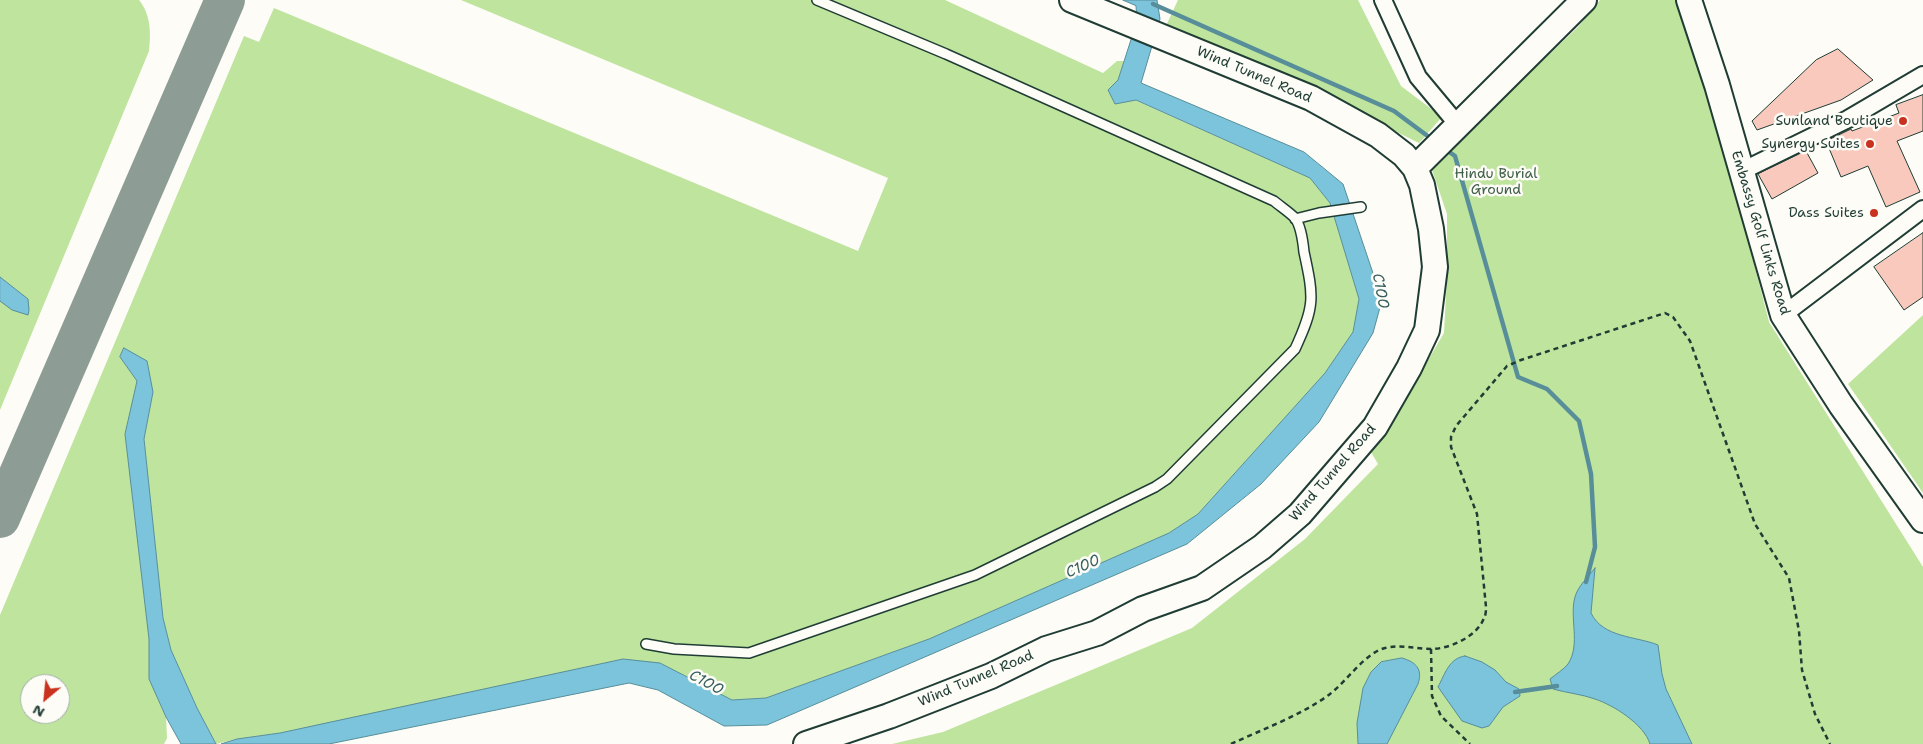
<!DOCTYPE html>
<html>
<head>
<meta charset="utf-8">
<style>
	body { margin:0 }
	#map { position:relative; width:1923px; height:744px; overflow:hidden; background:#fdfcf7; font-family:"Shantell Sans",sans-serif }
	canvas { display:block }
	.north { position:absolute; left:20px; top:674px; width:50px; height:50px; box-sizing:border-box; background:#fdfcf7; border:1px solid #a4b0a9; border-radius:50%; rotate:208deg; font-size:14px; font-weight:700; line-height:20px; text-align:center; color:#1f3d34 }
	.north::after { content:''; display:block; margin:auto; width:18px; height:22px; background:#c8321e; clip-path:polygon(50% 0,100% 100%,50% 72%,0 100%) }
</style>
</head>
<body>
<div id="map">
<canvas width="1923" height="744"></canvas>
<div class="north">N</div>
</div>
<script>
const context = document.querySelector('canvas').getContext('2d');
context.lineJoin = 'round';
function paint(path, color) {
  context.fillStyle = color;
  context.fill(path, 'evenodd');
}
function stroke(path, color, width, dash) {
  context.strokeStyle = color;
  context.lineWidth = width;
  context.lineCap = dash ? 'butt' : 'round';
  context.setLineDash(dash || []);
  context.stroke(path);
}
function write(font, color, halo, rows, align = 'center') {
  context.font = font + ' "Shantell Sans",sans-serif';
  context.lineWidth = 5;
  context.setLineDash([]);
  context.textBaseline = 'middle';
  context.strokeStyle = halo;
  context.fillStyle = color;
  for (const [text, x, y, turn = 0] of rows) {
    context.save();
    context.translate(x, y);
    context.rotate((+turn || 0) * Math.PI / 180);
    context.textAlign = isNaN(turn) ? turn : align;
    if (halo) context.strokeText(text, 0, 0);
    context.fillText(text, 0, 0);
    context.restore();
  }
}
paint(new Path2D(`
	M0,0H139C151,15 151,33 149,51L0,410Z
	M461,0H945L1103,73L1117,61H1124L1118,80L1108,90L1135,100L1310,178L1330,203L1359,299L1353,332L1325,373L1198,514L1169,533L929,639L766,698L732,700L660,663L280,733L237,739L216,744L197,708L171,650L163,618L144,439L153,392L120,357L137,381L125,434L149,639V679L166,717L167,738L164,744H0V615L244,36L259,42L274,8L858,251L888,178ZM30,684H60V714H30Z
	M1178,0H1358L1401,86L1442,117L1419,143L1240,55L1165,28Z
	M1600,0H1677L1726,154L1769,322L1923,567V744H892L943,732L1192,628L1305,539L1378,464L1368,447L1391,423L1444,333L1447,276V214L1431,167L1578,27Z
	M1923,315V493L1848,384Z`), '#bfe49e');
const water = new Path2D(`
	M1123,0H1157L1160,19L1141,83L1304,152L1343,184L1382,300L1373,333L1319,422L1261,484L1187,544L767,725L724,726L658,690L629,683L329,744H221L237,739L280,733L623,659L660,663L732,700L766,698L929,639L1169,533L1198,514L1325,373L1353,332L1359,299L1330,203L1310,178L1136,100L1115,104L1108,90L1118,80L1137,21L1136,6Z
	M0,277L28,299L29,310L28,315L12,310L0,301Z
	M124,348L147,361L153,392L144,439L163,618L171,650L197,708L216,744H181L166,717L149,679V639L125,434L137,381L120,357Z
	M1595,568L1591,613C1603,638 1636,636 1658,645L1662,674L1666,689L1692,744H1650C1644,724 1613,705 1595,699C1581,694 1567,693 1553,689L1550,679C1556,674 1563,670 1568,664C1581,644 1569,618 1575,597C1578,586 1588,577 1595,568Z
	M1465,656L1482,662L1495,670L1506,682L1519,689L1520,696L1503,707L1489,726L1482,728L1462,721L1438,687C1445,674 1449,658 1465,656Z
	M1402,658C1416,662 1423,669 1418,684L1387,744H1358L1357,723L1363,688L1371,672L1381,662Z`);
paint(water, '#7cc4dc');
stroke(water, '#578e99', 1);
stroke(new Path2D(`
	M1153,4L1394,111L1433,140
	M1445,149L1455,156L1518,377L1547,389L1579,421L1591,474L1595,547L1586,582
	M1515,692L1557,686`), '#578e99', 4.5);
stroke(new Path2D(`
	M0,518L225,0`), '#8e9c96', 40);
const building = new Path2D(`
	M1838,49L1873,80L1841,100L1757,130L1752,121L1816,60Z
	M1923,95V131L1897,141L1920,192L1886,207L1868,166L1841,177L1826,141L1851,129L1852,131L1899,113L1896,105Z
	M1806,151L1818,173L1772,199L1758,174Z
	M1923,233V297L1904,310L1874,267Z`);
paint(building, '#f8c9bc');
stroke(building, '#1f3d34', 1);
const lane = new Path2D(`
	M1295,219L1319,213L1361,207
	M646,644L674,649L749,653L975,575L1155,487L1167,479L1295,349C1315,306 1314,298 1304,252C1303,242 1301,226 1295,218C1289,212 1280,206 1274,201L946,54L817,0`);
const street = new Path2D(`
	M1383,0L1418,77L1458,125
	M1742,171L1848,119L1923,75
	M1783,315L1923,209`);
const secondary = new Path2D(`
	M1689,0L1717,85L1783,315L1841,405L1923,520
	M1415,168L1584,0
	M806,744L889,716L991,676L1046,649L1097,633L1143,609L1202,588L1262,547L1300,514L1375,427L1409,368L1427,330L1435,267L1431,229L1422,185L1415,168L1404,155L1378,135L1311,98L1072,0`);
stroke(lane, '#1f3d34', 12);
stroke(street, '#1f3d34', 20);
stroke(secondary, '#1f3d34', 28);
stroke(new Path2D(`
	M1431,649L1432,696L1441,716L1470,744
	M1231,744C1263,729 1302,715 1330,694C1347,681 1365,653 1385,648C1401,644 1415,649 1431,649C1449,649 1477,637 1484,618C1486,615 1486,610 1486,607L1477,514L1451,447V437L1456,426L1507,366L1521,360L1665,313L1673,317L1690,341L1755,524L1789,578L1799,631L1802,670L1815,714L1830,744`), '#1f3d34', 2.5, [5, 4]);
stroke(lane, '#fdfcf7', 9);
stroke(street, '#fdfcf7', 16);
stroke(secondary, '#fdfcf7', 24);
for (const [x, y, r, color] of [
	[1903,121,5,"#c8321e"],
	[1870,144,5,"#c8321e"],
	[1874,213,5,"#c8321e"]
]) {
  const dot = new Path2D();
  dot.arc(x, y, r, 0, 2 * Math.PI);
  context.fillStyle = color;
  context.fill(dot);
  stroke(dot, '#fdfcf7', 2);
}
write('14px', '#1f3d34', '#fdfcf7', [
	["Wind Tunnel Road",1254,75,23],
	["Embassy Golf Links Road",1760,233,73],
	["Wind Tunnel Road",1333,473,-49],
	["Wind Tunnel Road",976,679,-23]
]);
write('14px', '#1f3d34', '#fdfcf7', [
	["Sunland Boutique",1893,121],
	["Synergy Suites",1860,144],
	["Dass Suites",1864,213]
], 'right');
write('14px', '#3f5e49', '#fdfcf7', [
	["Hindu Burial",1496,174],
	["Ground",1496,190]
]);
write('italic 15px', '#365f5e', '#fdfcf7', [
	["C100",1380,291,79],
	["C100",1083,567,-24],
	["C100",706,683,28]
]);
</script>
</body>
</html>
